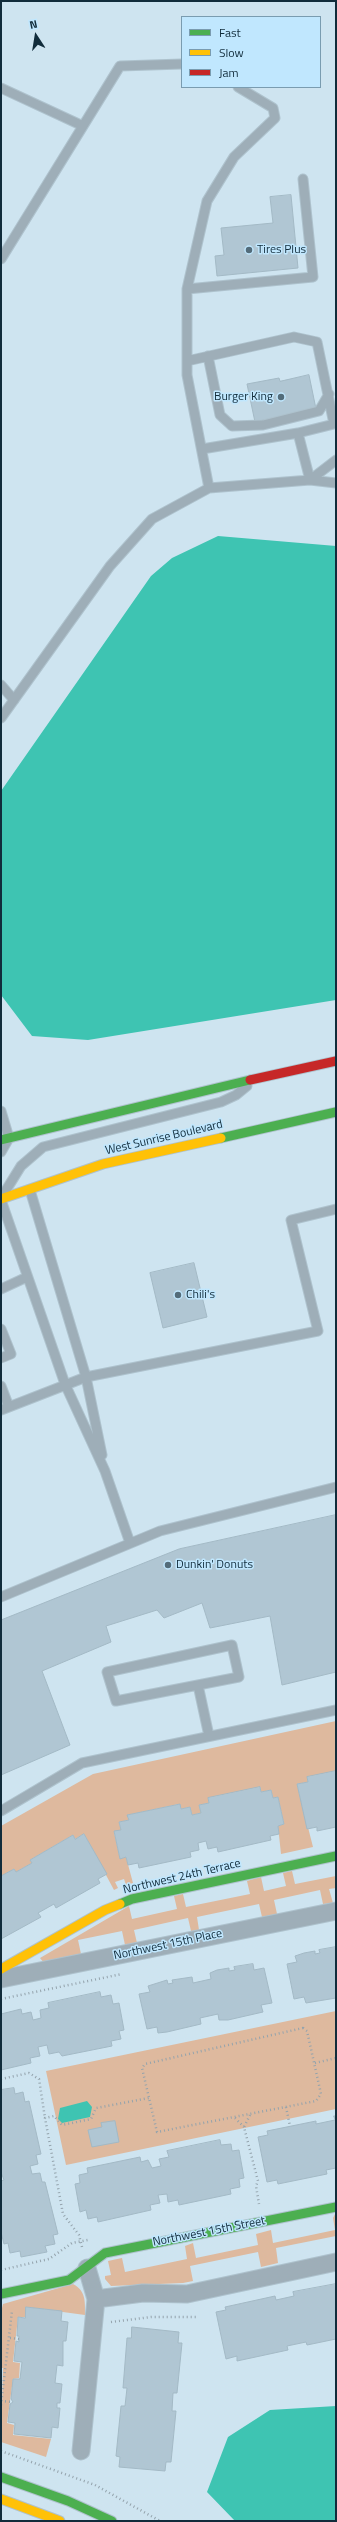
<!DOCTYPE html>
<html>
<head>
<meta charset="utf-8">
<style>
	body { margin:0 }
	#map { position:relative; width:337px; height:2522px; overflow:hidden; background:#cee4f0; font-family:"Titillium Web",sans-serif }
	canvas { display:block }
	.frame { position:absolute; inset:0; border:2px solid #112c3b; pointer-events:none }
	.legend { position:absolute; left:181px; top:16px; width:140px; height:72px; box-sizing:border-box; background:#c0e7fe; border:1px solid #7a9cb0; margin:0; padding:5px 7px; list-style:none; font-size:12px; color:#112c3b }
	.legend li { display:flex; align-items:center; gap:8px; height:20px }
	.legend b { width:20px; border:1px solid #7a9cb0 }
	.north { position:absolute; left:16px; top:16px; width:40px; height:40px; -webkit-text-stroke:3px #c0e7fe; paint-order:stroke; rotate:348deg; font-size:11px; font-weight:700; line-height:16px; text-align:center; color:#112c3b }
	.north::after { content:''; display:block; margin:auto; width:14px; height:18px; background:#112c3b; clip-path:polygon(50% 0,100% 100%,50% 72%,0 100%) }
</style>
</head>
<body>
<div id="map">
<canvas width="337" height="2522"></canvas>
<div class="frame"></div>
<ul class="legend">
<li><b style="height:5px;background:#4caf50"></b>Fast</li>
<li><b style="height:5px;background:#ffc107"></b>Slow</li>
<li><b style="height:5px;background:#c62828"></b>Jam</li>
</ul>
<div class="north">N</div>
</div>
<script>
const context = document.querySelector('canvas').getContext('2d');
context.lineJoin = 'round';
function paint(path, color) {
  context.fillStyle = color;
  context.fill(path, 'evenodd');
}
function stroke(path, color, width, dash) {
  context.strokeStyle = color;
  context.lineWidth = width;
  context.lineCap = dash ? 'butt' : 'round';
  context.setLineDash(dash || []);
  context.stroke(path);
}
function write(font, color, halo, rows, align = 'center') {
  context.font = font + ' "Titillium Web",sans-serif';
  context.lineWidth = 3;
  context.setLineDash([]);
  context.textBaseline = 'middle';
  context.strokeStyle = halo;
  context.fillStyle = color;
  for (const [text, x, y, turn = 0] of rows) {
    context.save();
    context.translate(x, y);
    context.rotate((+turn || 0) * Math.PI / 180);
    context.textAlign = isNaN(turn) ? turn : align;
    if (halo) context.strokeText(text, 0, 0);
    context.fillText(text, 0, 0);
    context.restore();
  }
}
paint(new Path2D(`
	M336,1721V1771L307,1777L308,1782L297,1784L313,1847L281,1854L278,1826L284,1824L278,1797L273,1798L271,1790L261,1792L260,1787L208,1798L209,1803L199,1805L201,1813L192,1815L190,1807L181,1809L179,1804L128,1815L129,1820L119,1822L121,1830L114,1832L120,1858L126,1857L133,1883L126,1885L124,1879L115,1882L118,1888L114,1890L84,1834L75,1839L73,1835L30,1860L32,1863L16,1872L14,1869L1,1876V1826L93,1774Z
	M292,1871L295,1884L336,1876V1888L329,1889L333,1903L323,1904L320,1890L274,1900L277,1914L262,1917L259,1904L197,1917L199,1930L191,1931L188,1918L134,1930L137,1943L125,1945L122,1931L78,1940L81,1954L44,1963L40,1958L129,1906L132,1919L177,1909L174,1896L183,1894L186,1907L250,1894L247,1881L261,1877L264,1891L286,1886L283,1873Z
	M336,2011V2109L66,2165L46,2071Z
	M336,2212V2236L276,2248L278,2263L261,2267L258,2252L190,2266L193,2281L183,2283L111,2286L105,2279V2276L111,2275L108,2261L122,2258L125,2272L187,2259L185,2246L193,2243L196,2258L258,2245L256,2234L271,2230L273,2243L335,2230L333,2218Z
	M73,2284C86,2291 85,2301 85,2315L26,2307L25,2317H18L13,2362L20,2363L19,2378L13,2379L7,2423L14,2425L13,2435L51,2439L46,2457L1,2442L3,2368H1V2312L3,2304Z`), '#deb99e');
paint(new Path2D(`
	M218,536L336,546V1000L88,1040L32,1036L1,995V791L151,576L172,558Z
	M87,2101L92,2107L90,2117L62,2123L58,2119L60,2108Z
	M336,2406V2521H235L207,2492L228,2437L270,2410Z`), '#3ec4b2');
const building = new Path2D(`
	M291,195L298,268L217,276L215,256L224,255L221,228L273,223L270,197Z
	M309,375L316,409L255,422L247,384L279,378L280,381Z
	M194,1263L207,1317L163,1328L150,1273Z
	M336,1515V1672L282,1685L270,1616L210,1628L202,1603L164,1618L157,1610L106,1626L111,1642L42,1671L70,1745L1,1775V1620L179,1549Z
	M336,1771V1827L317,1831V1827L307,1829L297,1784L308,1782L307,1777Z
	M260,1787L261,1792L271,1790L273,1798L278,1797L284,1824L278,1826L279,1834L270,1836L271,1840L218,1852L217,1847L208,1849L206,1841L198,1843L199,1850L190,1852L191,1857L139,1868L138,1863L128,1865L126,1857L120,1859L114,1831L121,1830L119,1822L129,1820L127,1815L180,1804L181,1809L190,1807L192,1815L201,1813L199,1805L209,1803L208,1798Z
	M84,1834L107,1874L98,1879L100,1883L56,1908L54,1904L38,1913L41,1917L1,1939V1876L14,1869L16,1872L32,1863L30,1860L73,1835L75,1839Z
	M336,1947V1998L306,2003L304,1997L294,1999L287,1964L297,1962L295,1956L304,1953L315,1951V1954L320,1953L319,1950Z
	M253,1964L254,1970L264,1968L272,2003L261,2005L263,2012L228,2020H219L218,2014L200,2018L201,2024L167,2032L158,2033L157,2027L147,2029L139,1994L150,1992L148,1986L167,1980L168,1984L173,1983L172,1980L192,1977L193,1983L211,1979L210,1973L217,1970L229,1968V1971L235,1970L234,1967Z
	M100,1992L101,1997L111,1995L113,2004L119,2003L124,2030L119,2031L121,2039L111,2041L112,2046L62,2056L59,2052L49,2054L47,2045L38,2047L40,2056L30,2058L31,2063L1,2070V2014L21,2009L22,2014L31,2012L33,2020L41,2018L40,2010L49,2008L48,2003Z
	M14,2088L15,2094L23,2092L25,2102L29,2101L41,2154L36,2155L38,2164L30,2166L32,2174L40,2173L42,2182H45L58,2234L53,2235L55,2244L45,2246L47,2252L21,2257L20,2251L10,2253L8,2243L4,2244L1,2232V2181L4,2180L1,2172V2090Z
	M334,2116H336V2168L326,2170L327,2174L278,2184L277,2180L267,2182L258,2137L268,2135L267,2131L316,2121V2124L335,2120Z
	M115,2121L119,2142L92,2147L88,2130L102,2127L101,2123Z
	M220,2140L221,2145L231,2144L232,2151L239,2150L244,2178L239,2179L240,2187L230,2189L231,2194L179,2205L178,2200L168,2202L167,2194L158,2195L160,2203L150,2205L151,2210L98,2222L97,2217L88,2219L86,2210L80,2212L75,2184L80,2183L79,2175L88,2173L87,2168L140,2157L141,2162L148,2160L152,2168L161,2166L159,2159L169,2157L167,2151Z
	M336,2284V2339L307,2345L306,2342L287,2346L288,2350L237,2361V2356L226,2359L216,2312L226,2310L225,2307L275,2296L276,2300L294,2296L293,2292Z
	M26,2307L62,2311L61,2321L68,2322L66,2341H63V2366L57,2365L55,2383L62,2384L60,2403H57V2408H60L58,2428L52,2427L51,2438L14,2434L15,2423L8,2422L10,2404L13,2402L11,2399L13,2379H20L22,2362L14,2361L16,2341L19,2342V2336H17L18,2317L25,2318Z
	M132,2327L179,2332L178,2343H182L177,2393H173L172,2411H176L171,2462H166L165,2471L119,2467L120,2457L116,2456L121,2406H125L127,2388H123L127,2338H131Z`);
paint(building, '#b0c6d3');
stroke(building, '#a3b9c5', 1);
const lane = new Path2D(`
	M1,88L83,126
	M1,259L120,66L182,64
	M187,289L313,277L303,179
	M208,356L220,415L232,426L263,425L319,411L329,394
	M202,449L298,433
	M336,460L310,480L336,483
	M209,488L187,375V289L207,201L234,157L275,118L273,108L238,87
	M1,685L14,700
	M1,718L110,566L152,519L209,488L310,480L298,433L334,424L317,342L294,337L187,361
	M1,1111L9,1138L1,1152
	M30,1190L86,1377L102,1455
	M3,1195L21,1166L43,1147L221,1102L236,1095L247,1086
	M1,1200L65,1384L105,1471L130,1543
	M1,1289L27,1277
	M1,1329L11,1354L1,1358
	M1,1386L9,1407
	M1,1410L86,1377L318,1331L291,1220L336,1209
	M1,1597L160,1531L336,1487
	M198,1685L239,1677L232,1645L107,1672L116,1701L198,1685L209,1736
	M1,1811L82,1763L336,1710`);
const street = new Path2D(`
	M1,1979L336,1911
	M96,2299L143,2293L187,2294L336,2262
	M81,2451L96,2299L87,2268`);
const fast = new Path2D(`
	M221,1138L336,1112
	M1,1140L250,1080
	M120,1904L132,1899L336,1856
	M1,2294L69,2280L105,2253L336,2207
	M1,2477L68,2501L112,2521`);
const slow = new Path2D(`
	M1,1199L103,1164L221,1138
	M1,1969L105,1910L120,1904
	M1,2499L60,2521`);
const jam = new Path2D(`
	M250,1080L336,1061`);
stroke(lane, '#aec2cd', 11);
stroke(street, '#aec2cd', 19);
stroke(fast, '#aec2cd', 11);
stroke(slow, '#aec2cd', 11);
stroke(jam, '#aec2cd', 11);
stroke(new Path2D(`
	M1,1999L122,1974
	M303,2028L307,2031L321,2094L316,2101L157,2132L142,2068L145,2064Z
	M315,2063L336,2058
	M1,2079L29,2073L39,2079L45,2118
	M286,2107L290,2126
	M250,2115L244,2127L258,2181L256,2186L259,2204
	M235,2118L244,2127
	M82,2247L79,2235L63,2214L45,2118L54,2116L62,2125L91,2119L96,2108L149,2098
	M1,2270L49,2259L72,2243L88,2240
	M111,2322L151,2317H196
	M10,2338L19,2339
	M1,2401L13,2402
	M1,2405L12,2311
	M1,2451L95,2485L160,2521`), '#94a3ac', 2.5, [1, 3]);
stroke(lane, '#9eaeb8', 9);
stroke(street, '#9eaeb8', 17);
stroke(fast, '#4caf50', 9);
stroke(slow, '#ffc107', 9);
stroke(jam, '#c62828', 9);
for (const [x, y, r, color] of [
	[249,250,4,"#536c7a"],
	[281,397,4,"#536c7a"],
	[178,1295,4,"#536c7a"],
	[168,1565,4,"#536c7a"]
]) {
  const dot = new Path2D();
  dot.arc(x, y, r, 0, 2 * Math.PI);
  context.fillStyle = color;
  context.fill(dot);
  stroke(dot, '#c0e7fe', 1.5);
}
write('12px', '#112c3b', '#c0e7fe', [
	["Tires Plus",257,250],
	["Burger King",273,397,"right"],
	["Chili's",186,1295],
	["Dunkin' Donuts",176,1565]
], 'left');
write('12px', '#112c3b', '#c0e7fe', [
	["West Sunrise Boulevard",164,1138,-13],
	["Northwest 24th Terrace",182,1877,-13],
	["Northwest 15th Place",168,1945,-12],
	["Northwest 15th Street",209,2232,-11]
]);
</script>
</body>
</html>
